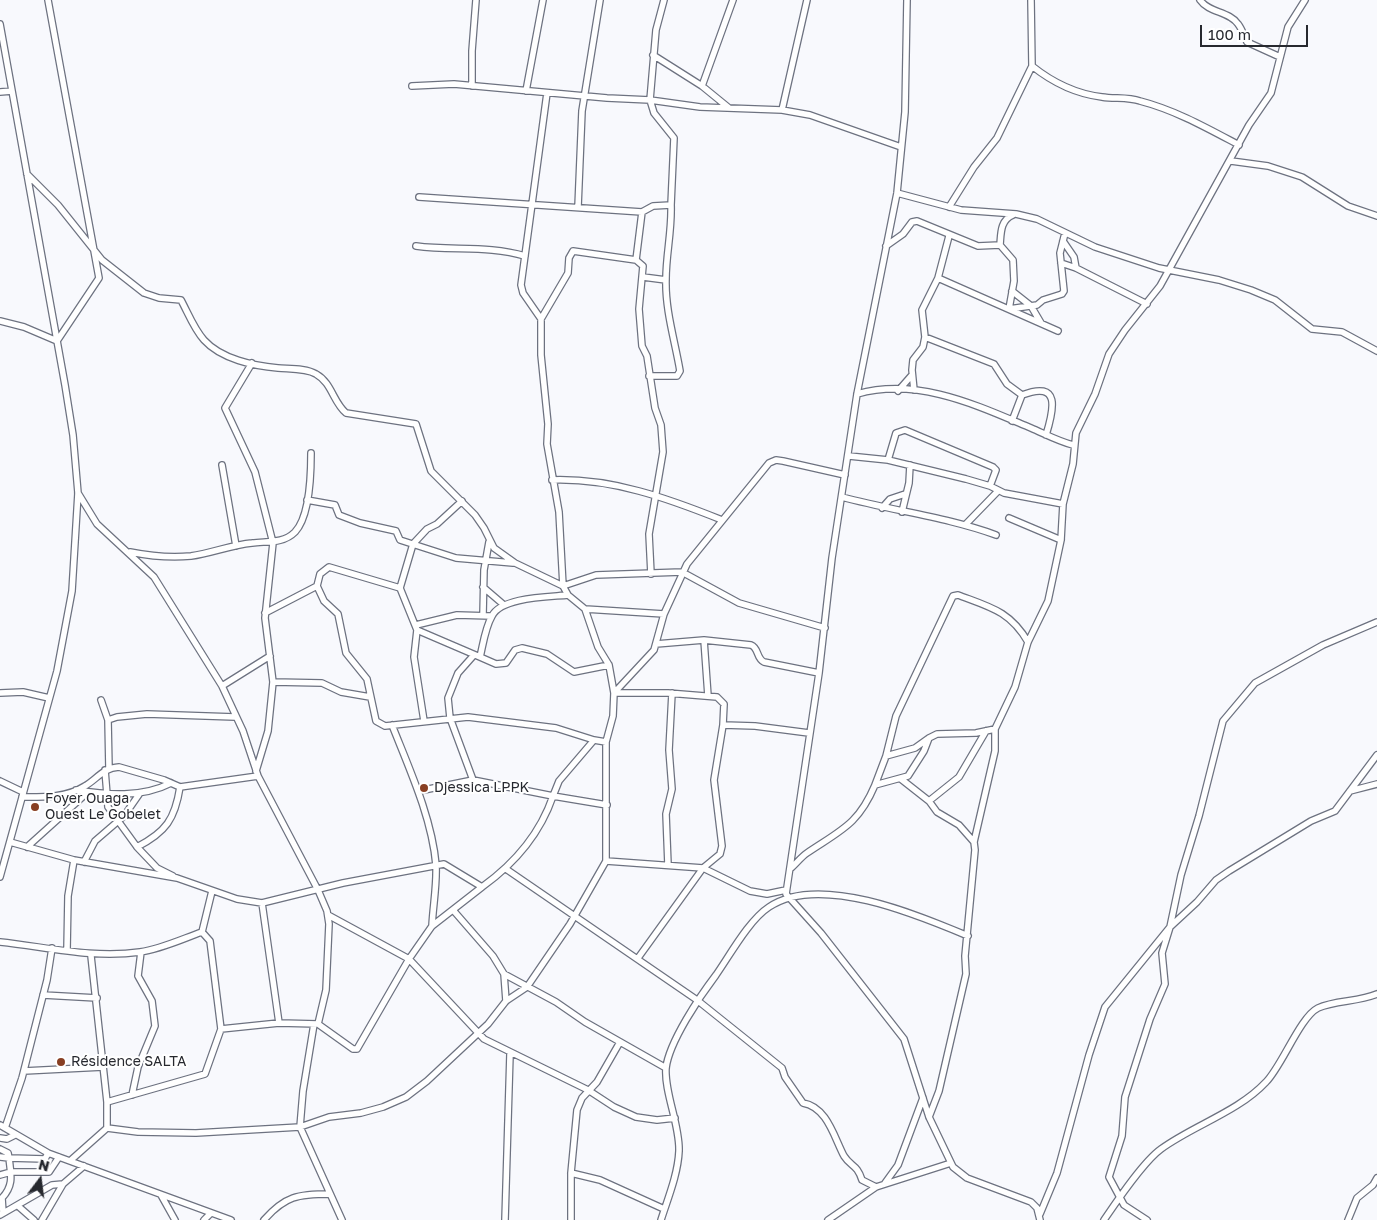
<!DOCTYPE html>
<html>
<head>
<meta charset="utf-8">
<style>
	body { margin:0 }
	#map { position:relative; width:1377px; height:1220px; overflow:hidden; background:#f8f9fd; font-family:"Golos Text",sans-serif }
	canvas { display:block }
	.north { position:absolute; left:15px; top:1155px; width:50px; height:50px; -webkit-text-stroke:4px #fff; paint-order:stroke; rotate:15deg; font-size:14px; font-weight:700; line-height:20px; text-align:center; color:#27292f }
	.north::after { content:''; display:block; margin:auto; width:18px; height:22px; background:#27292f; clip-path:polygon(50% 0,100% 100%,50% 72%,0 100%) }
	.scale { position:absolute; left:1200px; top:25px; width:108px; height:22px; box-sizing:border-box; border:2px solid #27292f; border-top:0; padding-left:6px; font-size:15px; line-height:18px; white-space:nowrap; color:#27292f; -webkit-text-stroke:4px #fff; paint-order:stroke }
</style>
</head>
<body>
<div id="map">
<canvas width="1377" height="1220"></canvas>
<div class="north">N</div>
<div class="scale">100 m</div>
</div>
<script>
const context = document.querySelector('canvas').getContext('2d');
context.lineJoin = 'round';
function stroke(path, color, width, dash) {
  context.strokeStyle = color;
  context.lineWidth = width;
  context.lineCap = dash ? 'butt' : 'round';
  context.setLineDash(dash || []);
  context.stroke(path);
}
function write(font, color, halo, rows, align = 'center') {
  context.font = font + ' "Golos Text",sans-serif';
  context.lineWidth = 4;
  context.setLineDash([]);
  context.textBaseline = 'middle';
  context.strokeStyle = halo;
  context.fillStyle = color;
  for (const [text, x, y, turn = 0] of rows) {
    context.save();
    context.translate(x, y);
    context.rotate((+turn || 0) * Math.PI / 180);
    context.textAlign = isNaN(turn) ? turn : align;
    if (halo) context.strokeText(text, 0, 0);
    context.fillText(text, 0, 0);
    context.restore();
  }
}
const minor = new Path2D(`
	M664,0L656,30L650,100L700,107L782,110L810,115L901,147
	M907,0L905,112L897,193L857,394L832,558L819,673L786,894L821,933L904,1039L929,1117L953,1167L967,1178L1031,1202L1037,1208L1040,1220
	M1031,0L1032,66C1052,82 1077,94 1102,97C1114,99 1128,97 1140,101C1175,110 1207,128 1239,145
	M1200,0C1209,13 1229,11 1238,24C1242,29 1244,36 1247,42L1280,57
	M0,24L65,385L73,435L78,493L72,591L57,671L0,877
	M653,55L702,86
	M412,86L454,84L607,98L650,100L654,113L674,138L671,205L653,206L642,212L636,260L573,251L569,258L568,273L541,319
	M472,86V51L476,0
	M526,91L543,0
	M0,92L12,91
	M547,93L521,285L523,293L541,319V355L548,424L547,444L559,512L563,586L596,575L682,572L739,603L825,628
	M729,108L702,86L733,0
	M782,110L807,0
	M1231,161L1268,166L1302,177L1348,206L1377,216
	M27,174L58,205L102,260L144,293L159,298L181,300C188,313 194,329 204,340C221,359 254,366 278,368C290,369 306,368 316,374C332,383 333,402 346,413L416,424L431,471L475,515L484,528L494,548L515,563L563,586L568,595L585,609L598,647L609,665L614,693H668L717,697L724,704L723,725L714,780L722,846L720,854L703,868L638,958
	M897,193L961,210L1016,214L1037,219L1095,247L1159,268L1219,280L1251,290L1275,300L1312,329L1342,332L1377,351
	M419,197L642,212
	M578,207L582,111L600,0
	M949,207L974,167L997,138L1032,66
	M1013,215C1000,220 1001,234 1000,245L1013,260L1014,281L1009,309L1037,305L1043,300L1062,294L1064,291L1060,253L1065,233
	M1063,241L1074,257L1076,268
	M416,246C452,251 489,245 525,256
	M886,246L903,234L912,222L917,221L978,246L1000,245
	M636,260L643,266L639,309L642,346L647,356L655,408L661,425L663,452L649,534L651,574
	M1061,263L1076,268L1147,304
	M643,277L666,280
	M938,278L1058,331
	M1012,291L1031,306L1041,323
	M0,321L24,327L57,341L99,278L48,0
	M925,337L994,364L1007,384L1022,395
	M252,363L225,408L255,472L273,543L265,618L273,682L268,731L256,771
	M649,376H677L680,371C675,341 665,310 666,279C666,254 672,231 671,205
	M914,390L912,370L913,360L923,347L925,337L922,310L938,278L949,236
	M898,391L912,375
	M857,394C918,377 976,405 1031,428C1045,434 1058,441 1073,445
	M1012,421L1022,395C1061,380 1054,409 1046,435
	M849,456L888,460L966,479L990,486L1004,493L1063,504
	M888,460L896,433L905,430L993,467L996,470L990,486
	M222,465L236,546
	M552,480C612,478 667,498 722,520
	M78,493L97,524L154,577L222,686L243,731L258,776L318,890L327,911L329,924L326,990L318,1024
	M842,497C893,511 947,517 996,535
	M307,500L335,505L339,515L360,523L396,531L400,540L456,558L513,563
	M882,508L890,499L905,494
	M902,512L909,483L910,465
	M1009,518L1061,540
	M966,524L998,491
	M130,552C150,556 171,558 191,556C212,553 231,545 252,543C267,541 283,544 295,532C310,516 311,474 311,453
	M483,587L504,605
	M400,588L329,567L320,574L317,586L324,601L338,614L346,653L367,679L376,721L385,726L468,717L556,728L594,740
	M585,609L664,614
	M265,613L317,586
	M483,615L484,570L489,542
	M416,625L457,615L491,616
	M417,630L480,657C483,645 485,628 492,616C501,597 549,597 568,595
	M704,640L708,696
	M656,644L704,640L751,645C759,648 756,658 764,662L819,673
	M480,657L496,664L506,663L515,650L522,648L547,654L574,672L609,665
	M273,682L322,683L341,692L370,697
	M222,686L270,656
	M0,693L23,692L49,698
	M101,700L108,720L109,769
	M108,720L117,717L147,714L235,717
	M424,721L414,657L417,630L400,588L413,544L427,529L437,524L462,501
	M392,725C409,768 432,818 436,865C437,885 433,906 432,926
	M723,725L755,726L809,733
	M886,756L896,716L953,596L958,595C990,607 1010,611 1028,642
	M105,770L108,807L137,847
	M901,779L929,801L937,812L959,825L974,842L975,850L965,956L966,974L939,1091L929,1117
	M473,780L450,718L448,698L458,673L474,655
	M0,781L23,792
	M875,785L886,756L915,748L929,738
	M76,790C107,795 142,798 171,783
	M419,791L473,780L553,796L559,781L594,740L606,742
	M1350,791L1377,784
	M22,797C42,797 66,798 85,786C97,779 103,768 119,767L164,780L180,787L258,776
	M929,801L959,777L986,731
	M10,842L74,860L177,878L237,899L262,903L343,883L444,864L482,887C514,864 540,834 553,796L607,805
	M974,842L995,751V729
	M27,847L88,792
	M606,861L703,868L750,891L767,894L786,890
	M84,862L95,841L124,816L140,793
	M668,865L666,814L672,789L669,750L672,693
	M506,869L697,1000L782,1068L785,1077L803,1103C827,1107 834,1137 844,1156C851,1167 857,1164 862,1180L876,1187
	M790,869C796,864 801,857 807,853C841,830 858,825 875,785L908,776L924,751L929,738L937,734L976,733L995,729L1015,687L1028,642L1048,601L1061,540L1063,504L1073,464L1076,433L1095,394L1109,354L1125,330L1160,286L1249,125L1271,93L1288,27L1305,0
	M173,876L157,868L137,847C166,832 175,819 180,787
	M262,903L279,1023
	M453,910L493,956L504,974L556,1002L585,1022L666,1068
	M328,915L409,959L484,1039L588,1090L614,1107L636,1117L657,1120L675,1118
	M202,932L212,891
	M0,942C47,947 94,959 140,952C161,949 182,939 202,932
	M67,950L68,896L74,860
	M91,956L107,1102V1128
	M504,974L506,1001
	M43,995L97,998
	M314,1024L303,1091L300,1127L342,1220
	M221,1029L279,1023L318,1024L353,1049H357L409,959L432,926L482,887
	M24,1071L103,1067
	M132,1095L138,1067L155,1026L152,1001L138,976L141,952
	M107,1102L205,1074L221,1029L210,941L202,932
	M0,1125L48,1153L231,1220
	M5,1128L22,1078L47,980L52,948
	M0,1138L7,1139L15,1135
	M0,1149L8,1153L9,1158L45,1159L48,1153
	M0,1157L9,1158C11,1175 14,1185 2,1198L3,1213
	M71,1160L107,1128L138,1132L196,1133L300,1127L329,1117L361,1113L383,1107L406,1097L427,1081L488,1024L506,1001L527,987L570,924L606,861V742L613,716L614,693L654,650L664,614L687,564L769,463L776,460L783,461L845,475
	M571,1173L600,1180L664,1209
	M0,1175L11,1172H49L59,1157
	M885,1183L898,1165L923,1098
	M161,1195L175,1220
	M18,1206L34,1220
	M1040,1214L1057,1173L1089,1055L1105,1007L1170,927L1181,875L1199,816L1223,721L1255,683L1323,645L1377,622
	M0,1215L52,1185L63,1184
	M42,1220L63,1184L84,1166
	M204,1220L210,1214
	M264,1220C285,1196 298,1194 330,1194
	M505,1220L510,1054
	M571,1220V1173L577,1110L582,1098L597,1082L620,1042
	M661,1220C668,1198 678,1174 679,1151C680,1125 664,1092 666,1068C669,1042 700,996 716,975C730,955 749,920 769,907C819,873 918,915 968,936
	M828,1220L876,1187L951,1163
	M1104,1220C1117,1201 1143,1162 1161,1149C1194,1125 1238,1112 1266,1082C1282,1066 1300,1017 1318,1008C1335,1000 1359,1002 1377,994
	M1147,1220L1124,1205L1109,1177L1122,1136L1125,1097L1150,1019L1165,984L1162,953L1170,927L1197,902L1216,880L1229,871L1311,821L1335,811L1377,755
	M1348,1220L1357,1198L1373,1185L1377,1178`);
stroke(minor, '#6d7280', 8);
stroke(minor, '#fff', 5.5);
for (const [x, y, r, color] of [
	[424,788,5,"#883f23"],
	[35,807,5,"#883f23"],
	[61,1062,5,"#883f23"]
]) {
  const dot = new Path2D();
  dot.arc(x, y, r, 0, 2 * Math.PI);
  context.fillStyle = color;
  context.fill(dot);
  stroke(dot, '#fff', 2);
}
write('14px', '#27292f', '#fff', [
	["Djessica LPPK",434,788],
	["Foyer Ouaga",45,799],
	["Ouest Le Gobelet",45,815],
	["Résidence SALTA",71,1062]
], 'left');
</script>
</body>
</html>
